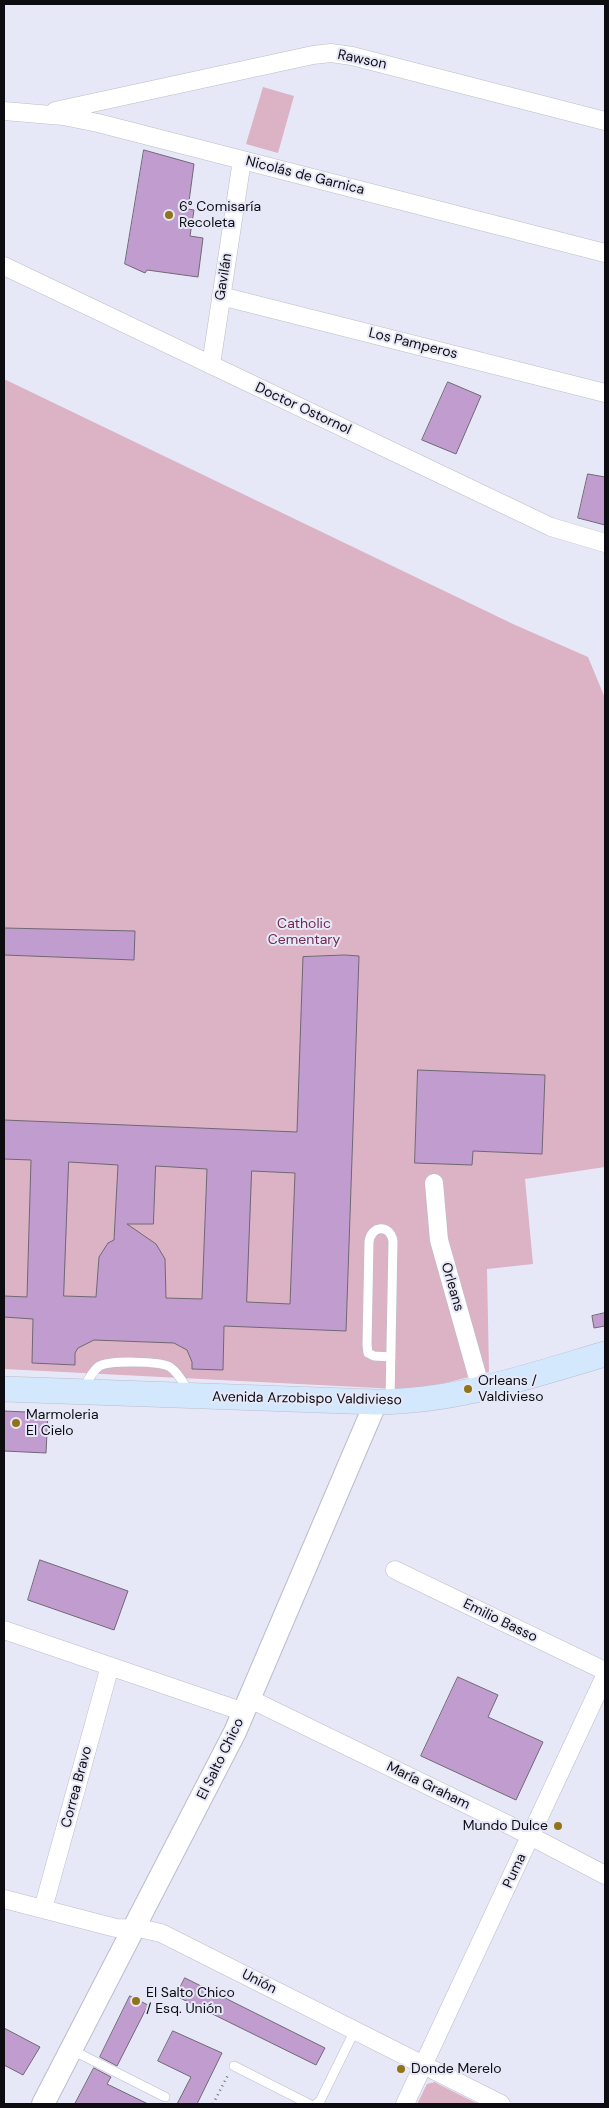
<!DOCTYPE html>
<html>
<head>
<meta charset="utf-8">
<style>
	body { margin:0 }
	#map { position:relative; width:609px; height:2108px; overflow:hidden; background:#e7e8f7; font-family:"DM Sans",sans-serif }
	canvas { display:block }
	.frame { position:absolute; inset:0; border:5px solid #0c0c11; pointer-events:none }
</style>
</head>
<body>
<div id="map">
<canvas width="609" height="2108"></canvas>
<div class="frame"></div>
</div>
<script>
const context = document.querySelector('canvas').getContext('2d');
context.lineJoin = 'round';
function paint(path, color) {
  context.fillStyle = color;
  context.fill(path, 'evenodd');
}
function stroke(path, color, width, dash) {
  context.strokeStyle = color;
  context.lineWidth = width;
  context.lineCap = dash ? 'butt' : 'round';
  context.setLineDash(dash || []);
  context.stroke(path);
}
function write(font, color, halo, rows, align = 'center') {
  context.font = font + ' "DM Sans",sans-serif';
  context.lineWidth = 4;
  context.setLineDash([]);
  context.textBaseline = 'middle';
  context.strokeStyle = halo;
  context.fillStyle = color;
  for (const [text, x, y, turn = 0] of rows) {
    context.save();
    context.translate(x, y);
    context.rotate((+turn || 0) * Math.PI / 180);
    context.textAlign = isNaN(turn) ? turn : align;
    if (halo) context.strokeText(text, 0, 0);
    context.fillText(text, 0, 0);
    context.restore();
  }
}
paint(new Path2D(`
	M263,87L294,96L278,153L246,144Z
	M4,379L513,624L588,657L605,698V1167L525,1179L533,1264L487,1269L489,1372L417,1390L4,1369Z
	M435,2082L438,2084L478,2104H417L427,2084Z`), '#dcb2c5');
const building = new Path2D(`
	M144,150L194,164L188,209L194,210L190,236L203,238L198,277L147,270L145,273L125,264Z
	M448,382L481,396L456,454L422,440Z
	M588,474L605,477V525L578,518Z
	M4,928L135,931L134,960L4,955Z
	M345,955L359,956L346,1331L224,1326L223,1370L192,1369V1362L187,1350L174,1343L94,1340L78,1348L75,1353V1365L32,1363L33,1319L4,1317V1296L27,1297L31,1160L4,1159V1120L297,1132L303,957ZM69,1162L118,1165L114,1240L108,1243L99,1257L96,1297L64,1296ZM156,1166L207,1169L202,1299L166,1298L165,1259L156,1244L127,1224H153ZM252,1171L295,1173L290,1304L247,1302Z
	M418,1070L545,1075L542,1154L473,1151L472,1165L415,1163Z
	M605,1313V1326L594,1328L592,1316Z
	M4,1411L48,1413L46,1453L4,1451Z
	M40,1560L128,1591L114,1630L28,1600Z
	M458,1677L498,1695L488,1717L543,1742L516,1800L421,1756Z
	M185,1978L325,2048L316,2065L176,1996Z
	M130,1996L148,2005L117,2066L100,2057Z
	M4,2028L40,2047L23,2075L4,2065Z
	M173,2031L222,2053L197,2104H177L191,2077L158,2061Z
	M94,2068L111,2077L107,2084L148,2104H75Z`);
paint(building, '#c09dce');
stroke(building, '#706874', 1);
const service = new Path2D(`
	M83,1390C87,1382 91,1373 98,1367C107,1360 160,1361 170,1367C178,1372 184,1384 189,1392
	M390,1400L393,1241C390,1224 371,1225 369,1242L367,1345L368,1353L374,1356L391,1357
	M72,2050L165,2097
	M234,2066L309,2104
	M316,2104L320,2101L355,2030`);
const minor = new Path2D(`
	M4,111L63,116L98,123L605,253
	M55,111L313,55L331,53L352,56L605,121
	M4,266L551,527L605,543
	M221,296L605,393
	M211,365L242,160
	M434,1183L439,1240L481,1389
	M395,1570L605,1671
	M4,1630L244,1712
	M250,1699L513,1827L605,1875
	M4,1899L116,1928L143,1929L161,1933L501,2104
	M43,1909L110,1666
	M405,2104L605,1676`);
const tertiary = new Path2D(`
	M43,2104L235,1732L376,1402`);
const secondary = new Path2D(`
	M4,1389L376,1402C455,1402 530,1376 605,1354`);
stroke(service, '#bbbcca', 10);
stroke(minor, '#bbbcca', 19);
stroke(tertiary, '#bbbcca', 24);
stroke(secondary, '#bbbcca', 26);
stroke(new Path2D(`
	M213,2104L228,2075`), '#71717b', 2.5, [1, 4]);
stroke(service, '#fff', 9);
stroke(minor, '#fff', 18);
stroke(tertiary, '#fff', 22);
stroke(secondary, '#d3e8fc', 25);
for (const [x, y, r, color] of [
	[169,215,5,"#917319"],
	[468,1389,5,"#917319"],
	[16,1423,5,"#917319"],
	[558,1826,5,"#917319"],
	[136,2001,5,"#917319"],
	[401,2069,5,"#917319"]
]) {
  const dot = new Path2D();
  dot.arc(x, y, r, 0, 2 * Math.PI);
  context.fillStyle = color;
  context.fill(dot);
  stroke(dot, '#e7e8f7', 2);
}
write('14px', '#0c0c11', '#e7e8f7', [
	["Rawson",362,60,12],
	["Nicolás de Garnica",305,176,14],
	["Gavilán",224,277,-81],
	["Los Pamperos",413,344,14],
	["Doctor Ostornol",303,409,25],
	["Orleans",452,1287,74],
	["Avenida Arzobispo Valdivieso",307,1399,1],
	["Emilio Basso",500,1621,26],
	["El Salto Chico",221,1759,-64],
	["María Graham",428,1786,26],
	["Correa Bravo",77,1787,-75],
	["Puma",515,1871,-65],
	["Unión",259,1982,27]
]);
write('14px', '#0c0c11', '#e7e8f7', [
	["6° Comisaría",179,207],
	["Recoleta",179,223],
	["Orleans /",478,1381],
	["Valdivieso",478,1397],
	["Marmoleria",26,1415],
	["El Cielo",26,1431],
	["Mundo Dulce",548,1826,"right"],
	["El Salto Chico",146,1993],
	["/ Esq. Unión",146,2009],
	["Donde Merelo",411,2069]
], 'left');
write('14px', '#702950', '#e7e8f7', [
	["Catholic",304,924],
	["Cementary",304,940]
]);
</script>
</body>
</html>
